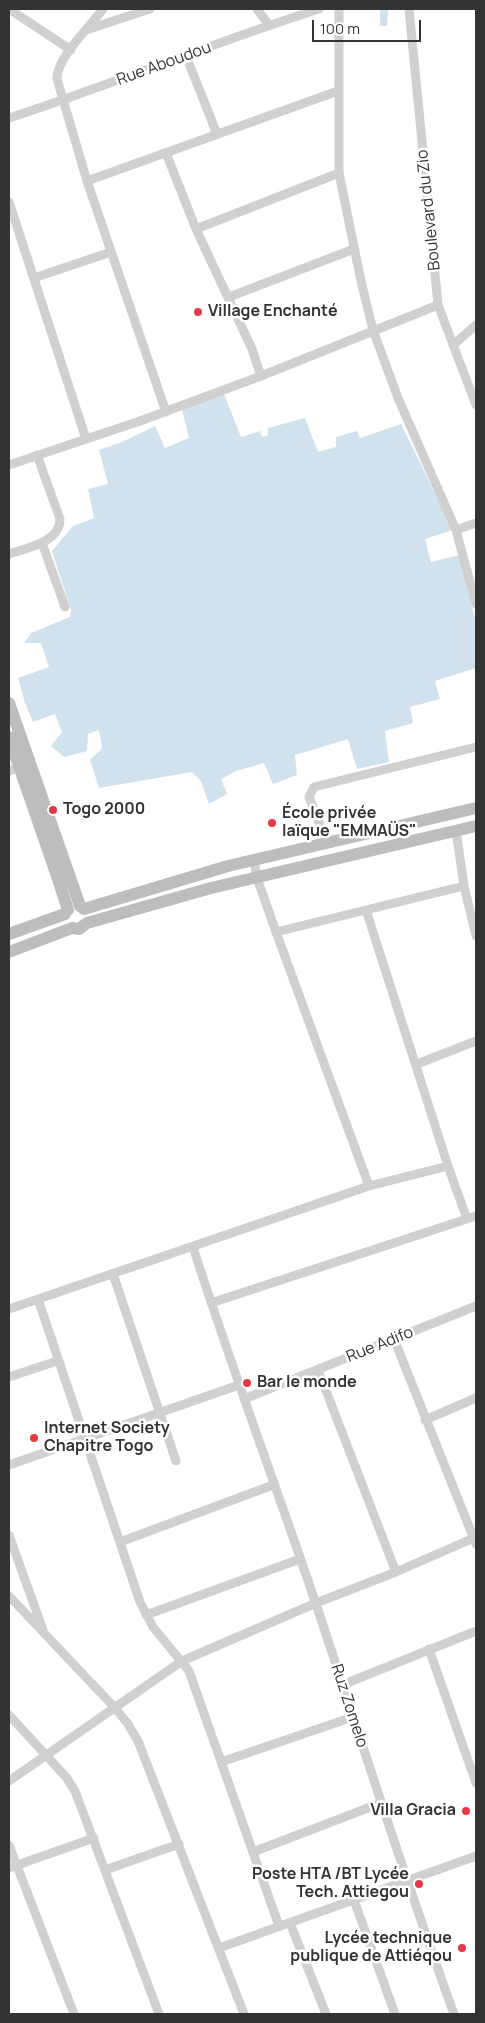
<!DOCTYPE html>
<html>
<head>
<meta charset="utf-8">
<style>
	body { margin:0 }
	#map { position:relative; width:485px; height:2023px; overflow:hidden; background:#fff; font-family:Manrope,sans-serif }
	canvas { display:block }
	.frame { position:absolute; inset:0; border:10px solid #333; pointer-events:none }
	.scale { position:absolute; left:312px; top:20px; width:109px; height:22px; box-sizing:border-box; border:2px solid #333; border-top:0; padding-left:6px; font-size:15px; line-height:18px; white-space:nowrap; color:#333; -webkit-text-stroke:4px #fff; paint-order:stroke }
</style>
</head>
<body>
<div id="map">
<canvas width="485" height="2023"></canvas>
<div class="frame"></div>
<div class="scale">100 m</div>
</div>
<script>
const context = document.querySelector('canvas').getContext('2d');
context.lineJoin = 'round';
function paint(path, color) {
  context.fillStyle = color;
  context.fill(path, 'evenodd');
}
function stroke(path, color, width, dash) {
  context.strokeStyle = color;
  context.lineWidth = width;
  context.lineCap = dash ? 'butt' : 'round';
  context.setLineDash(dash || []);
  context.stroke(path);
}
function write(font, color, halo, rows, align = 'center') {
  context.font = font + ' Manrope,sans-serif';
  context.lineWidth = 5;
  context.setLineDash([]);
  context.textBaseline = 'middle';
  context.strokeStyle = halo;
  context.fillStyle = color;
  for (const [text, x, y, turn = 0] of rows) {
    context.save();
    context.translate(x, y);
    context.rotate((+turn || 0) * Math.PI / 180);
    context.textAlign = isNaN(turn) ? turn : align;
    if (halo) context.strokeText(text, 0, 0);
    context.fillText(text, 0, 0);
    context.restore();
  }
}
paint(new Path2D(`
	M380,9L388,10L387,26H381L380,24Z
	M224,394L241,437L260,431L262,437L268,435V428L305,418L318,452L336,447V437L357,431L360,438L401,424L453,530L425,539L431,562L459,555L476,622V668L435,681L440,699L410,707L413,723L385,731L389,762L357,769L348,739L295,755L297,775L273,784L264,763L236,771L221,779L227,794L209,804L201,781L192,772L99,788L90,760L102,748L99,730L88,734L87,751L64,757L51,746L62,732L55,714L33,722L25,703L18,678L49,667L41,643H24L31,633L70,617L71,610L52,551L73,526L94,518L88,489L108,484L99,450L122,442L155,426L165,448L189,438L182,409Z`), '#cfe2ee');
stroke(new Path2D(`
	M9,9L71,50
	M103,9C91,25 56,59 57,79L87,181L166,412
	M257,9L269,25
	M339,9V173L361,281L373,330L398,398L456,530L476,604
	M409,9L438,305L476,405
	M86,30L150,9
	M186,56L217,134
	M9,118C113,84 215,42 319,9
	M166,153L196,229L252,349L261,376
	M87,181L338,91
	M9,202L86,439
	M196,229L339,173
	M34,278L111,252
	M229,297L354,249
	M453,345L476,325
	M9,465L140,421L261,376L438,305
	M456,530L476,523
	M42,543L65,607
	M9,554C26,548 60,543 60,519L37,455
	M9,771L19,767
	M456,830L464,886L476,936
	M327,843L309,797L314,787L476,747
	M254,861L257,878L276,932L369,1186
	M366,910L448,1166L467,1219
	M276,932L464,886
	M417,1064L476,1041
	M193,1247C231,1366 275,1483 315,1601C361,1739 404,1877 454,2014
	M113,1274L176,1461
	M38,1299L140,1602L153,1627L189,1671L279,1926
	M211,1303L476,1216
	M9,1309L369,1186L448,1166
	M394,1339L476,1544
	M318,1370L396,1572
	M9,1377L57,1361
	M244,1399L476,1306
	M425,1420L476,1398
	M9,1465L239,1385
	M9,1535L43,1630
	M120,1542L273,1485
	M9,1596L115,1708L128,1724L138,1741L244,2014
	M146,1615L300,1559
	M429,1649L476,1783
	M342,1685L476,1631
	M9,1715L66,1777L75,1791L159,2014
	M221,1762L353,1717
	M9,1781L182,1661L316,1603L396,1572L476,1537
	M9,1845L74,2014
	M253,1852L381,1803
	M9,1868L94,1838
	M105,1870L179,1844
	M354,1900L395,2014
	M290,1923L326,2014
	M219,1948L476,1856`), '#d0d0d0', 9);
stroke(new Path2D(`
	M9,703L80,906
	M9,737L57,876L68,910
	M84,909L228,866L476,808
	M9,934L65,914
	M9,952L72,928L79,929L87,923L211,888L476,826`), '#bdbdbd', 12);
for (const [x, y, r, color] of [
	[198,312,5,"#e63946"],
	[53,810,5,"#e63946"],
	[272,823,5,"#e63946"],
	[247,1383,5,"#e63946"],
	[34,1438,5,"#e63946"],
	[466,1811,5,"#e63946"],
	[419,1884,5,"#e63946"],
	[462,1948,5,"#e63946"]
]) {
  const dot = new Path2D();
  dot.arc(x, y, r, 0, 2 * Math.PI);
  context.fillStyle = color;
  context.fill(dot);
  stroke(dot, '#fff', 2);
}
write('16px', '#333', '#fff', [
	["Rue Aboudou",164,64,-20],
	["Boulevard du Zio",429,210,-96],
	["Rue Adifo",380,1345,-22],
	["Ruz Zomelo",349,1706,72]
]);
write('bold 16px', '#333', '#fff', [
	["Village Enchanté",208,312],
	["Togo 2000",63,810],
	["École privée",282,814],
	["laïque \"EMMAÜS\"",282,832],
	["Bar le monde",257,1383],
	["Internet Society",44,1429],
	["Chapitre Togo",44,1447],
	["Villa Gracia",456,1811,"right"],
	["Poste HTA /BT Lycée",409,1875,"right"],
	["Tech. Attiegou",409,1893,"right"],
	["Lycée technique",452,1939,"right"],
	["publique de Attiéqou",452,1957,"right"]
], 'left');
</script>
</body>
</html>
